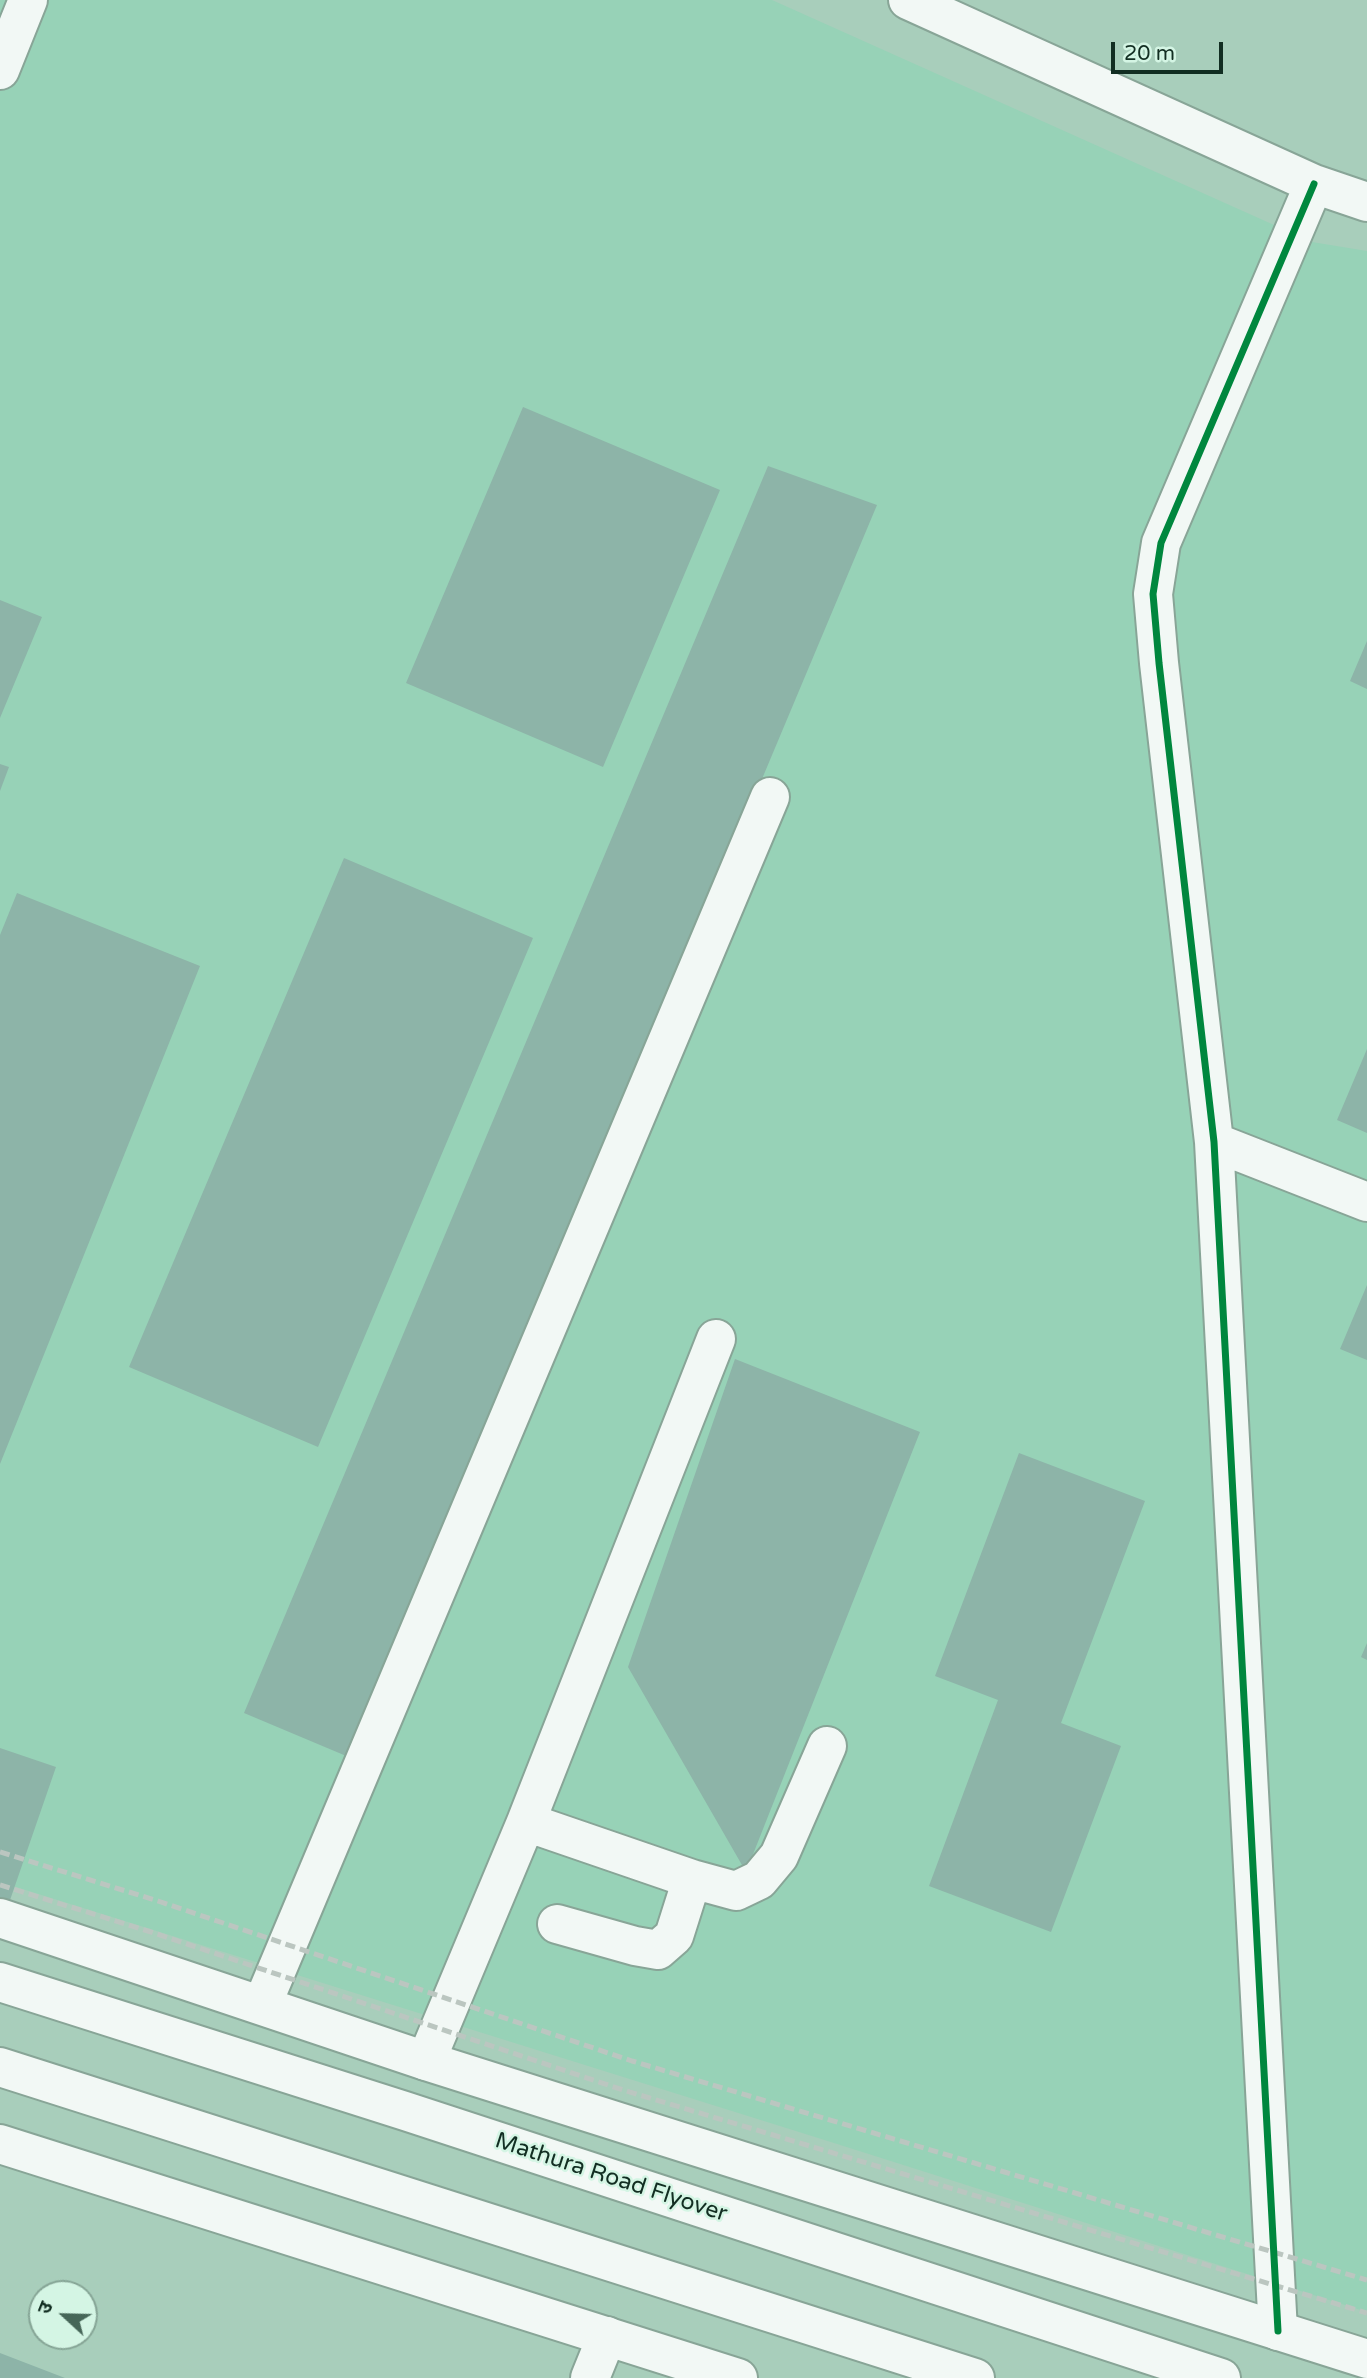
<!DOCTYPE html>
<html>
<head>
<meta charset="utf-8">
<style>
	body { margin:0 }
	#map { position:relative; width:1367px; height:2378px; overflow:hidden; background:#a8cebb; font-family:"Varela Round","Noto Sans Devanagari",sans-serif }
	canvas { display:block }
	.north { position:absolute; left:28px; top:2280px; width:70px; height:70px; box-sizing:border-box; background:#d4f5e4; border:2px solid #86a596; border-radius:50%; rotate:292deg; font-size:19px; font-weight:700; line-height:28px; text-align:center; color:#122e22 }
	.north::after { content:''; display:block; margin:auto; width:24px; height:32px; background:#466658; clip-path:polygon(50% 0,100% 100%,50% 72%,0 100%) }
	.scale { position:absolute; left:1111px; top:42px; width:112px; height:32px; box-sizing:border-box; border:4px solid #122e22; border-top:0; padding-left:9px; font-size:21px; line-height:24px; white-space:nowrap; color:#122e22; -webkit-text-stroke:5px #d4f5e4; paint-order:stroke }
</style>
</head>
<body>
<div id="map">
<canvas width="1367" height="2378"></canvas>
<div class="north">उ</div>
<div class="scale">20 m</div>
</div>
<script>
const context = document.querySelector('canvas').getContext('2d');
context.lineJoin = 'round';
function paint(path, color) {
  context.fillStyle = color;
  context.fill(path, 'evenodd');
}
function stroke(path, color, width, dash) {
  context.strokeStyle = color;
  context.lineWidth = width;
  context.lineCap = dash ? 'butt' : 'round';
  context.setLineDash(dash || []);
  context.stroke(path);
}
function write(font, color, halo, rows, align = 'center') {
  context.font = font + ' "Varela Round",sans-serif';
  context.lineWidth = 5;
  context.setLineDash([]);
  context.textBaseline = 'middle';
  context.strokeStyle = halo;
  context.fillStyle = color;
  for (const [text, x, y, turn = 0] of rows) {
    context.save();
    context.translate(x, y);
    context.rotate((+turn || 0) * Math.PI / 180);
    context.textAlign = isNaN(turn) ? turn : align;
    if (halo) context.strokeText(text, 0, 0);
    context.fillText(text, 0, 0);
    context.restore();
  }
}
paint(new Path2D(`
	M0,0H772L1312,242L1367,251V2312L815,2137L0,1882Z`), '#97d2b7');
paint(new Path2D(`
	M523,407L720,490L603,767L406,683Z
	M768,466L877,505L351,1758L244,1713Z
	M0,600L42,617L0,718Z
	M1367,641V689L1350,681Z
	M0,764L9,767L0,791Z
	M344,858L533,938L318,1447L129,1367Z
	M17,893L200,966L0,1464V935Z
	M1367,1049V1133L1337,1120Z
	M1367,1285V1360L1340,1349Z
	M735,1359L920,1432L746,1872L628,1667Z
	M1019,1453L1145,1501L1061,1723L1121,1746L1051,1932L929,1886L998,1700L935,1676Z
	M1367,1643V1660L1361,1657Z
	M0,1748L56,1767L0,1929Z
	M0,2353L65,2378H0Z`), '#8db4a8');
const minor = new Path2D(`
	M908,0L1314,184L1367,202
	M0,70L28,0
	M1214,1142L1367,1202
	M526,1822L692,1879L674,1936L658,1950L635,1946L557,1924
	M692,1879L736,1891L759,1880L779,1856L827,1746
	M262,2005L770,797
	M426,2061L526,1822L716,1339
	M1278,2331L1214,1142L1159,663L1153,594L1161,543L1314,184
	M590,2378L607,2336`);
const major = new Path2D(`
	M0,1918L426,2061L1367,2359
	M0,2144L738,2378`);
const highway = new Path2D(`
	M0,1982L405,2111L1221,2378
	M0,2067L975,2378`);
stroke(minor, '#88a597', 42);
stroke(major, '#88a597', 42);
stroke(highway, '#88a597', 42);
stroke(minor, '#f2f8f5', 38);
stroke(major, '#f2f8f5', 38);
stroke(highway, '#f2f8f5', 38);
stroke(new Path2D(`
	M0,1852L158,1901L632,2061L1367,2280
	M0,1885L148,1931L623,2090L1367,2313`), '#bbc6c0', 5, [10, 5]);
stroke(new Path2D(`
	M1278,2331L1214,1142L1159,663L1153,594L1161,543L1314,184`), '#00873e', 7);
write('23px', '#122e22', '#d4f5e4', [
	["Mathura Road Flyover",611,2178,18]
]);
</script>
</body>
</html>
